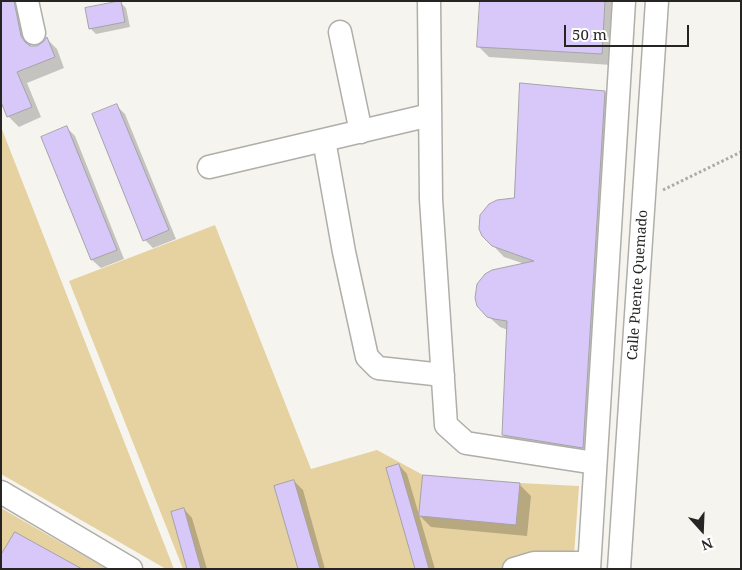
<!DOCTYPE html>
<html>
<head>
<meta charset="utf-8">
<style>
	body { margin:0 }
	#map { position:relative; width:742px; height:570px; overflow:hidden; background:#f6f4ef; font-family:"Noto Serif",serif }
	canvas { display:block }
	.frame { position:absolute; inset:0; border:2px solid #262524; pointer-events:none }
	.north { position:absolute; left:677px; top:505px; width:50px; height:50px; -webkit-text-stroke:4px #fff; paint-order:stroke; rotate:160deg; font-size:14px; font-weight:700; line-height:20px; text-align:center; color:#262524 }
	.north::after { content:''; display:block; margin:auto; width:18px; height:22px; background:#262524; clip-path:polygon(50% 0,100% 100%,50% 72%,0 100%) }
	.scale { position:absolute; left:564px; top:25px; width:125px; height:22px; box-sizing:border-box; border:2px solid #262524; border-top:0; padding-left:6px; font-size:15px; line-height:18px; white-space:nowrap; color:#262524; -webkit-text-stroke:4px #fff; paint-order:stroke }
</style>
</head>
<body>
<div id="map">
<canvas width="742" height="570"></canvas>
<div class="frame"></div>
<div class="north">N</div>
<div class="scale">50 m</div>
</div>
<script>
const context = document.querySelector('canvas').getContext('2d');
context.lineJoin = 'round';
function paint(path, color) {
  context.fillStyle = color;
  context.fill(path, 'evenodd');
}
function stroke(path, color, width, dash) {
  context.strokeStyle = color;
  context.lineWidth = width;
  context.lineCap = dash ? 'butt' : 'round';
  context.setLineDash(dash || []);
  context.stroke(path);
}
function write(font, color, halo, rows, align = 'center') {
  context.font = font + ' "Noto Serif",serif';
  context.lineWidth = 5;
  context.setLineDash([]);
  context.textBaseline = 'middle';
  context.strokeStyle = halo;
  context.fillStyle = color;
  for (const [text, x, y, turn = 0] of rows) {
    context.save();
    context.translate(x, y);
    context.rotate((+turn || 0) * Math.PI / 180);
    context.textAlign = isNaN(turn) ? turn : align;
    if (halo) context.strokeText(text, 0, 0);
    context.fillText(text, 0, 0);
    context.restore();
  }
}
paint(new Path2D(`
	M1,127L174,569H166L1,474Z
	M215,225L311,469L377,450L423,475L520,483L579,486L573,569H183L69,281Z
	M1,508L107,569H1Z`), '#e6d2a1');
paint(new Path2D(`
	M1,1H30L24,15L31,47H37L43,44L47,39L57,49L64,68L27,83L41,117L19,127L8,116Z
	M481,1H617L612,65L489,57L478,46Z
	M121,3L126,8L130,27L96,34L90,28Z
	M605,92L616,104L594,458L514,446L503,435L508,330L500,327L488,316L525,264L504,257L483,235Z
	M117,106L125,114L176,239L153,248L145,240Z
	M67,128L75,136L124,259L101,268L92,260L43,138Z
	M399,465L407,474L435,569H416Z
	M294,481L303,490L325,569H299Z
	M520,485L531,496L527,536L431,527L420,516Z
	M184,509L192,518L207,569H189Z`), '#0003');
const building = new Path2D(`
	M1,1H14L21,36L25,42L30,46H37L43,42L47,37L55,57L17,72L32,107L7,117L1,102Z
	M121,1L125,22L89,29L85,8Z
	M480,1H605L602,54L477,47Z
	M520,83L605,91L583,448L502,435L507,321L494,319L487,317L477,306L475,298L477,284L485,274L492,270L534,261L492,246L482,236L479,229L480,215L489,204L497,200L514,198Z
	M117,104L169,230L143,241L92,114Z
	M67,126L117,250L91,260L41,137Z
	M399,464L419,533L429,569H415L386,468Z
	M423,475L520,483L516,525L419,516Z
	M294,480L320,569H298L274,486Z
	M184,508L201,569H187L171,512Z
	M15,532L82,569H1V555Z`);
paint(building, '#d8c8fa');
stroke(building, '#a4a3a8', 1);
const minor = new Path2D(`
	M27,1L34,33
	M429,1L431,199L446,425L466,443L595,463
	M340,32L361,132
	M324,140L344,252L367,357L378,368L443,375
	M209,167L430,115
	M1,492L131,569
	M514,569L534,563H589
	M589,569L624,1
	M619,569L657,1`);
stroke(minor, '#b0aea9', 25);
stroke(new Path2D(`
	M663,190L741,152`), '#adaba8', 3, [2.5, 2.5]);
stroke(minor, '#fff', 22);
write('14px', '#262524', '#fff', [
	["Calle Puente Quemado",638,285,-86]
]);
</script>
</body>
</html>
